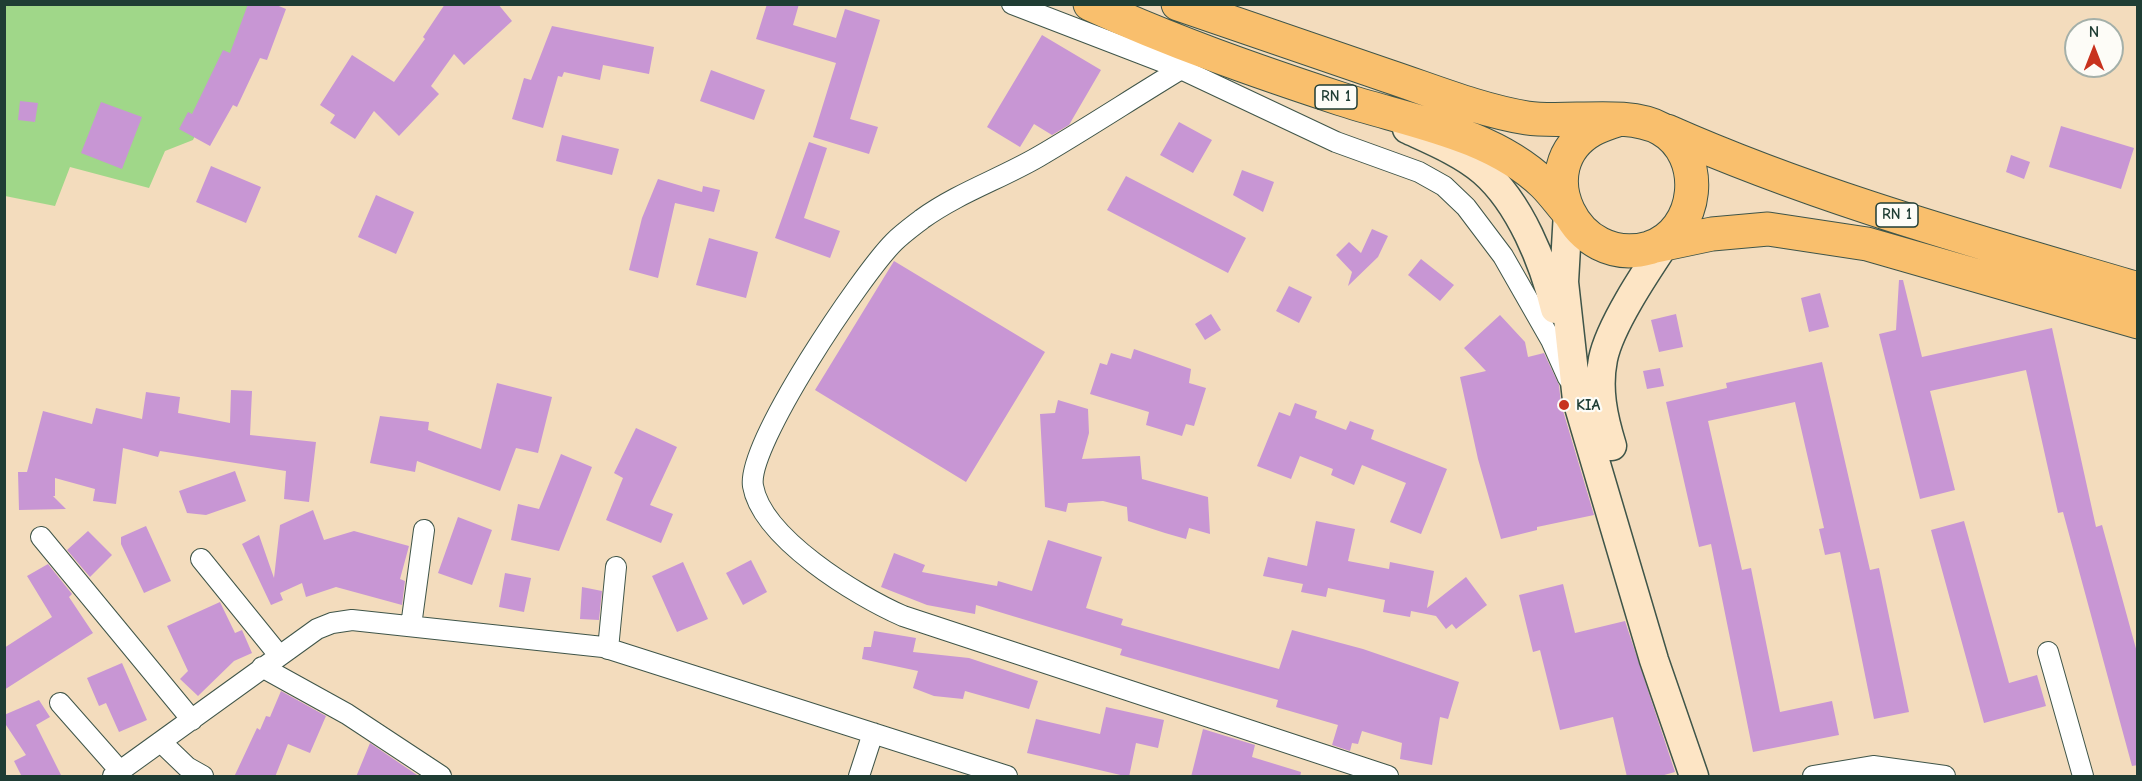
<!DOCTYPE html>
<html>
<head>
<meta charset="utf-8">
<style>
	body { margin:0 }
	#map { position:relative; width:2142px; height:781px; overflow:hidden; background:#f3dcbd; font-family:"Comic Neue",sans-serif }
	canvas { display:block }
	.frame { position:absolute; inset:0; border:6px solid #1f3d34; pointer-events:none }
	.north { position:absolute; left:2064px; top:18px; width:60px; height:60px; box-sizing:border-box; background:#fdfcf7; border:2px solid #a4b0a9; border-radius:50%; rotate:0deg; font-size:16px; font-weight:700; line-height:24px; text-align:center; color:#1f3d34 }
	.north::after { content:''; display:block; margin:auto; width:21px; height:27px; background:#c8321e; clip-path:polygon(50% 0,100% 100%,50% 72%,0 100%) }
</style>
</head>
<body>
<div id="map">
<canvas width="2142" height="781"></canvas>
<div class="frame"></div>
<div class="north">N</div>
</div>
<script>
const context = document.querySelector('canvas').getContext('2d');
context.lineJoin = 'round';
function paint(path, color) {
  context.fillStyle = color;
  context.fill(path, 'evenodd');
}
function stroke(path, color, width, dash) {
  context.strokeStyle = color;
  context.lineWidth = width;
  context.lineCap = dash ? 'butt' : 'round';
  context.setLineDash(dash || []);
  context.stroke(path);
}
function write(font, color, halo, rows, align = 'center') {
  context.font = font + ' "Comic Neue",sans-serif';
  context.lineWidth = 4.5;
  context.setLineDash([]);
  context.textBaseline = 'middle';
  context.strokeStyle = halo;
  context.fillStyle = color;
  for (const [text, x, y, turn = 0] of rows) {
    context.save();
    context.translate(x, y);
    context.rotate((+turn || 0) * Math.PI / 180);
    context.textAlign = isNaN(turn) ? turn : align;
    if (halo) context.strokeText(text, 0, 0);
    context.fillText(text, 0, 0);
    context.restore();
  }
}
paint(new Path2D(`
	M4,5H256L193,140L165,151L149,188L70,167L55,206L5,196Z`), '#a0d789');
paint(new Path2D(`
	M248,4H274L286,9L267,60L260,58L237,107L233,105L210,146L179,129L188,112L192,114L223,50L230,53Z
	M445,4H498L512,21L464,65L454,54L431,86L439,94L399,136L374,111L355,139L330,123L335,115L320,105L352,55L394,82L425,39L423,37Z
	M767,4H799L793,25L836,38L845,9L880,20L850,119L878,127L869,154L813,137L836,63L756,39Z
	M552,26L654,47L649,74L603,65L600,80L564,72L562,77L558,76L543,128L512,119L524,78L531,80Z
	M1042,35L1101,70L1069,125L1052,135L1034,124L1020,147L987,127Z
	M711,70L765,90L754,120L700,101Z
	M20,101L38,103L35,122L18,120Z
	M101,102L142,117L122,169L81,153Z
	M1179,122L1212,140L1193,173L1160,155Z
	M2061,126L2134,148L2121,189L2049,167Z
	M562,135L619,149L612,175L556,161Z
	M809,142L827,148L804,218L840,231L830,258L775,238Z
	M2011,155L2030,162L2024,179L2006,172Z
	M211,166L261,187L246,223L196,202Z
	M1242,170L1274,182L1263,212L1233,195Z
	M1126,176L1246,238L1228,273L1107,210Z
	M658,179L702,192L703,186L720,190L714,212L675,203L658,278L629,270L642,218Z
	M376,195L414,212L396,254L358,237Z
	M1372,229L1388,236L1378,257L1348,286L1352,272L1336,255L1349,242L1361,253Z
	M709,238L758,252L746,298L696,285Z
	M1421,259L1454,285L1440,301L1408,275Z
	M894,261L1045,352L966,482L815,390Z
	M1899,280H1903L1922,357L2052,328L2096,527L2102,525L2138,656V765L2132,766L2063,512L2058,513L2026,370L1930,391L1955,490L1920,499L1879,334L1896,330Z
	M1289,286L1312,297L1299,323L1276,311Z
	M1820,293L1829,327L1809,332L1801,298Z
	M1211,314L1221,330L1205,340L1195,324Z
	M1676,314L1683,347L1659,352L1651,320Z
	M1500,315L1525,342L1528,357L1544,353L1559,385L1561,404L1594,515L1537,527V530L1501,539L1478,459L1460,377L1486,371L1464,348Z
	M1134,349L1191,369L1189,383L1206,388L1194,426L1186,424L1182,436L1146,425L1149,412L1090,394L1100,363L1107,365L1111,353L1131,359Z
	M1822,362L1870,570L1879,568L1909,712L1874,719L1840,552L1825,555L1819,529L1824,528L1795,402L1708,421L1742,570L1751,568L1780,712L1832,701L1839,735L1753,752L1711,544L1699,547L1666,402L1727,388L1726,383Z
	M1660,368L1664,386L1647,389L1643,371Z
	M497,383L552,397L538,453L516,448L500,491L417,461L415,472L370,463L380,416L429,422L428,430L481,449Z
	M231,390L252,391L250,435L316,442L309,502L284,499L286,471L160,451L158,457L123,448L116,504L93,501L95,489L55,478V496H53L66,509L19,510L18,472H27L43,411L92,424L96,408L142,419L146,392L180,397L178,413L230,423Z
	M1058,400L1088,409L1089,433L1082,459L1140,456L1142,479L1208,497L1210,534L1189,528L1186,539L1165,533L1128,521L1127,507L1103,501L1068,503L1066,512L1045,507L1040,414L1055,413Z
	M1295,403L1317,411L1315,418L1346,430L1350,421L1374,430L1371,439L1447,469L1421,534L1390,522L1406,483L1362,465L1354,485L1331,475L1333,469L1300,456L1291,479L1257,466L1279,412L1290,416Z
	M636,428L677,447L650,505L673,514L661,543L606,520L623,478L614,473Z
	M561,454L592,467L559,551L511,540L518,504L539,509Z
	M235,471L246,501L206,515L187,513L179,491Z
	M313,510L324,540L354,531L409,546L400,579L405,581L402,605L336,587L306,597L302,583L280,593L283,600L271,605L242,544L259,535L274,578L280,525Z
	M458,517L492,530L472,585L438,573Z
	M1316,521L1355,529L1348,561L1389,569L1390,562L1434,571L1427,608L1466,577L1487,605L1456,629L1452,624L1446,629L1436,616L1411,611L1410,617L1383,612L1385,600L1328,588L1326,597L1301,592L1303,584L1263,576L1268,557L1307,566Z
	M1964,521L2009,683L2037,675L2046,706L1984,723L1931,530Z
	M146,526L171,581L144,593L121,544V537Z
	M88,531L112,555L90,577L67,550Z
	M1048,540L1102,557L1086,608L1123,619L1121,625L1279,669L1292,630L1363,649L1459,682L1448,719L1440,717L1432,765L1400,759L1402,743L1362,731L1358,744L1352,743L1350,751L1332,745L1338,725L1276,707L1278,700L1120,655L1122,649L976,605L975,614L927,605L881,587L894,553L925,565L922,572L997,586L998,581L1032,591Z
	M751,560L767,592L743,605L726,573Z
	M683,562L708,619L677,632L652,576Z
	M48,564L72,594L69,597L93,633L4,690V648L52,617L27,576Z
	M505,573L531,578L524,612L499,607Z
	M1563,584L1575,633L1625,621L1675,772L1657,777H1627L1613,717L1560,730L1540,650L1533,652L1519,595Z
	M582,587L602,591L599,620L580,619Z
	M220,602L235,633L242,630L252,653L234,661L198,696L180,679L188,671L167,626Z
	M874,631L916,638L913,652L969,658L1038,681L1029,709L965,691L963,699L934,696L913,688L918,671L862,659L864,647H871Z
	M122,663L147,720L119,732L106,703L99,706L87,678Z
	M281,691L326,716L310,753L288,744L275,777H234L257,728L260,730L266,716L270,717Z
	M39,700L50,717L36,725L62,777H22L14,761L26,755L4,722V715Z
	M1106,707L1164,720L1158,748L1136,743L1129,777L1027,753L1036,719L1100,734Z
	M1203,729L1255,745L1252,757L1301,772L1300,777H1191Z
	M370,743L420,777H356Z`), '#c896d4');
const minor = new Path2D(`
	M1012,4L1181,69L1336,142L1419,172L1444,186L1466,207L1503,256L1551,340L1568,378
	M1181,69C1133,98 1086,129 1038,157C1000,179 958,193 922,219C913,226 902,234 894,242C862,274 746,445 753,486C762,538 857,596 903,616L1388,776
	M41,537L192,720
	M201,559L278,654
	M411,626L424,530
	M608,649L616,567
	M2048,652L2083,776
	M262,667L347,714L441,776
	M60,703L120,771
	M162,743L187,767L203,776
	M113,776L317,629L332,623L352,620L603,647L1007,776
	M859,776L873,733
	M1813,776L1873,766L1945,776`);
const secondary = new Path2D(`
	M1407,129C1433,141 1462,153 1483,171C1520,203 1544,263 1555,309
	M1568,212L1564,282L1577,400L1654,660L1694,776
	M1612,446C1603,417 1597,389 1603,359C1610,324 1650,266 1670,236`);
const trunk = new Path2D(`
	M1090,4C1170,41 1256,71 1341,99C1409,121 1491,133 1544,184C1553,193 1560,203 1568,212
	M1178,4C1248,28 1318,52 1388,76C1433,91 1479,110 1527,118C1565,124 1628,110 1661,129C1707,155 1700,232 1649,248C1575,269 1527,167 1592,130C1599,126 1609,123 1617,120
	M1667,131C1818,198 1979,242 2138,289
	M1655,246L1712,234L1768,229L1867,244L2138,322`);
stroke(minor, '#3f5549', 22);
stroke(secondary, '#3f5549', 31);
stroke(trunk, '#3f5549', 35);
stroke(minor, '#fff', 20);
stroke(secondary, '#fde5c5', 28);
stroke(trunk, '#f9bf6d', 33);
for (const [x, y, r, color] of [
	[1564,405,6,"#c8321e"]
]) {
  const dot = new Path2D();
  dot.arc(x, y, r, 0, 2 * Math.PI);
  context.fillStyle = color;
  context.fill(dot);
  stroke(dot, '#fdfcf7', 2);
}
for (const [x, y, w] of [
	[1336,97,42],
	[1897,215,42]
]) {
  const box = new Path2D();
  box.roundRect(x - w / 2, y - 12, w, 24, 4.5);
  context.fillStyle = '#fdfcf7';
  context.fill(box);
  stroke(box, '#1f3d34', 1.5);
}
write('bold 15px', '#1f3d34', null, [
	["RN 1",1336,97],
	["RN 1",1897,215]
]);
write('bold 16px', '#1f3d34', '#fdfcf7', [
	["KIA",1576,405]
], 'left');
</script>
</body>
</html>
